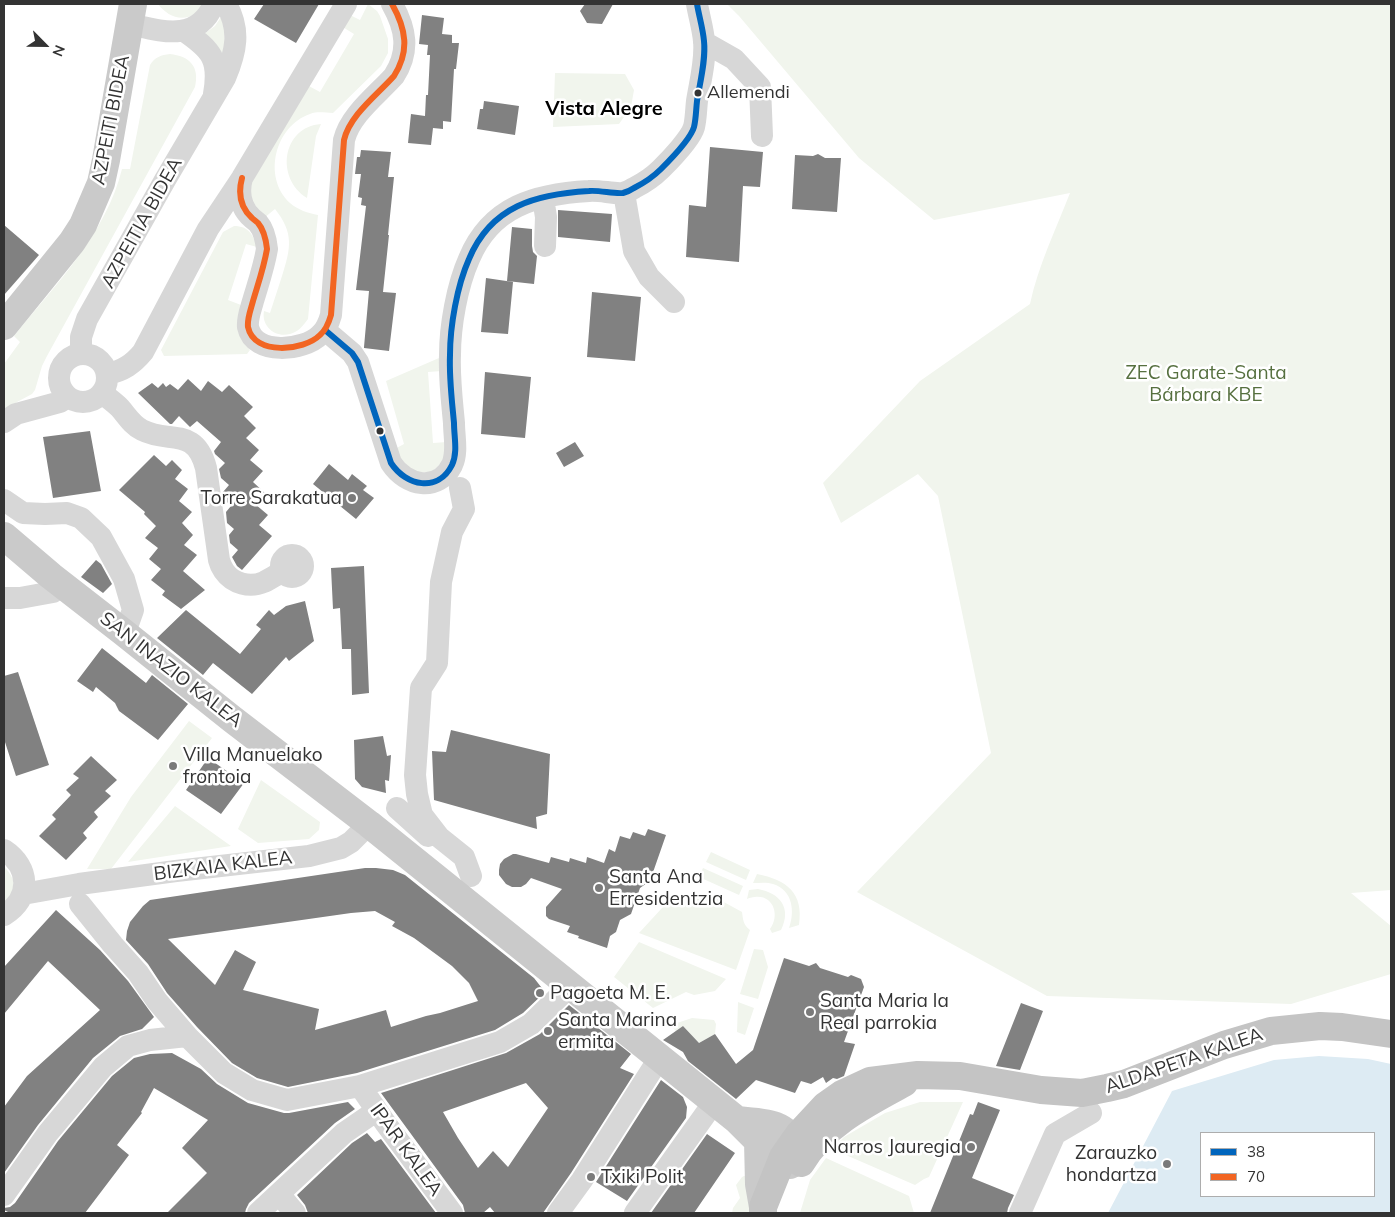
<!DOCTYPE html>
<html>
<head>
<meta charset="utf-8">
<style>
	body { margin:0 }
	#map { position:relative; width:1395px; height:1217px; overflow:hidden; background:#fff; font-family:Mulish,sans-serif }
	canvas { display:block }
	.frame { position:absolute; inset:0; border:5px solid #333; pointer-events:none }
	.legend { position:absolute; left:1200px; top:1132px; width:175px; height:65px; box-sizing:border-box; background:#fff; border:1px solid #adadad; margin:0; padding:6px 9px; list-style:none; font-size:15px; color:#333 }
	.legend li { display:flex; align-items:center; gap:10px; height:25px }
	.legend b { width:25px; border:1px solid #adadad }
	.north { position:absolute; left:20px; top:20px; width:50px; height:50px; -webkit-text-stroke:4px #fff; paint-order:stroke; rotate:113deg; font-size:14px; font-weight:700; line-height:20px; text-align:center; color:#333 }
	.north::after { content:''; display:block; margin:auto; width:18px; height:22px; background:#333; clip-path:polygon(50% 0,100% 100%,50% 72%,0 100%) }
</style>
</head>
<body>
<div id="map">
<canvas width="1395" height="1217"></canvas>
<div class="frame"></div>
<ul class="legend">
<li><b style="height:6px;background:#0065bd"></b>38</li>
<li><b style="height:6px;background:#f26522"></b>70</li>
</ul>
<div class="north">N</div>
</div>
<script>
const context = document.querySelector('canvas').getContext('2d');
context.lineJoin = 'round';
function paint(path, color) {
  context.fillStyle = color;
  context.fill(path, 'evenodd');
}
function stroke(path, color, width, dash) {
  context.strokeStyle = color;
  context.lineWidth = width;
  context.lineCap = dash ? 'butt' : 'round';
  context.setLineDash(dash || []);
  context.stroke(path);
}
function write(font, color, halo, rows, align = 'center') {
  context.font = font + ' Mulish,sans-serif';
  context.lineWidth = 5;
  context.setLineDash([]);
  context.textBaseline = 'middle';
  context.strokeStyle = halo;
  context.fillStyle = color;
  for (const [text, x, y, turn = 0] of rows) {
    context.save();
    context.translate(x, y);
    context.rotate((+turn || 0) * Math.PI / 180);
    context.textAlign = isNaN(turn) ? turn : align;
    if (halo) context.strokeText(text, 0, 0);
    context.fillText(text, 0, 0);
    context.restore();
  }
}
paint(new Path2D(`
	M158,4H204C202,7 199,11 196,13C182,23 167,16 158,4Z
	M368,4L377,11L380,16L388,39V53L381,66L333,113C325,113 318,111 310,114C275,126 262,177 290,203C298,210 308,213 318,215L308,319C303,326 298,332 290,334C275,338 261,326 264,311L270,313C274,301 278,288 282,276C291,248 294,233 275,209L264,218L247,193L248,187L307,85L320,92L354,34L341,26L348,14L360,20Z
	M727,4H1391V890L1351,893L1391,926V974L1291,1004L1047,996L857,892L991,753L938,496L918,474L841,523L823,483L920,381L1030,304C1038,266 1056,229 1070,193L934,220L859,158L739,16Z
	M223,14L226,57L204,34L215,26Z
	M170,54C189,56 200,66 195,87L47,356L42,366L35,390L32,394L17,402L4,415V364L20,342L14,336C55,285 106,234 122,169H130L150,65C155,57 161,55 170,54Z
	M555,73L625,74L634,90L631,107L619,124L553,127Z
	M321,124L316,136L307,198C275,178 282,127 321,124Z
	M234,226C249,226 253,235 257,247L246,244L228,300L241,305L245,344L250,350L247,354L164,356L161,350L223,232Z
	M439,358L442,371L428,372L433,443L447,442L445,459L432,472L414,473L393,450L404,444L386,381Z
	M189,721L212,738L111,869H87L131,797Z
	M261,780L320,822L319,830L309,839L258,843L238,829Z
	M175,806L231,846L128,862Z
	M711,852L750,870L746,880L706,862Z
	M4,867C11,873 17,884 12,894C10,897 6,901 4,904Z
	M703,868L743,886L739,895L699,877Z
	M757,874C787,880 804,893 799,925L789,928C795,912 793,890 773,884C767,882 760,883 753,883Z
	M758,889C780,893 792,908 781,930L772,933L770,929C780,916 774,895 755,897C752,897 749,898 747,899L749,890Z
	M674,895H711L742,912C743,919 743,925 750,930L736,970L639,933Z
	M639,942L726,979L715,991L694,995L686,992L653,1008L614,977Z
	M754,949L763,950L768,967L758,999L740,994Z
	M738,1002L754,1008L745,1035L737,1032Z
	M692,1018L714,1020L716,1024L715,1034L699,1043L683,1026L676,1031L672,1027L677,1023Z
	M920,1102H963L929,1177L924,1179L915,1185L832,1149L844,1137L885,1113Z
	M826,1158L909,1196L914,1213H800L810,1180Z
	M744,1176H748L753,1213H732L733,1208L740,1198L736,1185L742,1177Z`), '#f1f5ed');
paint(new Path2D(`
	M1319,1056L1368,1059L1391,1064V1213H1108L1172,1091L1274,1060ZM1201,1133H1374V1196H1201Z`), '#ddebf3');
paint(new Path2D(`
	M264,4H319L296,43L254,19Z
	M585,4H613L602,24L587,23L580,11Z
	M422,15L444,18L442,34L452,35V43H459L456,69H454L451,122L443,121V129L433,128L431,145L408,143L411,114L425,116L426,95H428L430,55H427L428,45L419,44Z
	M484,101L519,106L515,135L477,129L480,109H483Z
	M710,147L763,152L760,187L743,186L739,262L686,257L689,205L706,207Z
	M361,150L391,152L388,177H394L388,235H389L383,292L396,293L389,351L364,348V347L369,291L356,290L366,206L361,205L362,198L358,197L361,174H355L357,157H360Z
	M818,154L825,158H841L837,212L792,209L795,155L813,156Z
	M558,210L612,214L610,242L558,237Z
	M4,225L39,255L4,295Z
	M512,227L532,229V246L533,252L537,256L534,284L507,281Z
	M486,278L513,282L508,334L481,332Z
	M592,292L641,297L635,361L587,357Z
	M485,372L531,377L525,438L481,434Z
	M188,379L201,391L208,381L222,392L229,385L253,407L244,416L256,428L246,438L259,450L250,460L263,471L253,482L265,493L255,504L268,515L259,525L272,536L242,570L237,566L232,557L238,550L230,543L229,535L234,529L227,523L226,512L231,506L224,499L223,492L229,485L221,478L219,469L225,463L215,454L214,451L221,442L197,421L190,427L179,416L172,424H170L138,393L152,383L158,388L163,383L166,387L170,384L178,390Z
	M90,431L101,491L53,498L43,437Z
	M575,442L584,456L564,467L556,453Z
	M154,455L166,466L172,460L182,470L175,479L188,489L179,501L192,512L182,523L193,535L184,545L197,555L183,571L205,590L181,609L162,595L165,591L151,580L161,569L149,559L158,548L145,538L156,526L144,514L145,512L119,490Z
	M329,464L348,480L352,474L367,486L363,490L374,498L356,519L313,484Z
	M96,560L101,564L112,584L103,593L81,577Z
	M364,566L369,693L352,695L351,649H342L340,608L333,609L331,568Z
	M305,601L314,641L289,661L286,657L252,694L213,663L203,675L157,638L186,610L240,654L261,629L256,625L269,610L274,615L286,606Z
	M102,648L146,683L152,675L188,704L158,740L119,711L115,703L96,687L93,692L77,681Z
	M18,672L49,765L16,776L4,739V676Z
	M451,730L550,754L547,814L536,817L537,829L434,800L432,751L446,752Z
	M383,736L387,756L391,755L389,781L385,780L386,793L362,787L355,779L354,740Z
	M91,756L117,780L105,791L111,796L94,812L98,817L83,833L87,838L66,860L39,836L56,819L52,815L71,795L66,790L79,778L73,774Z
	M208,758L244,783L221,814L186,790Z
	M648,829L666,835L651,878L647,883L640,888L631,914L620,920L616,932L610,936L607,948L578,938L579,936L567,932L570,926L549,919L546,916V907L562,889L531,878L526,884L521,887H512L506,884L499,875V870L500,864L504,859L513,854H516L549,863L551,857L569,862L570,858L586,863L587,857L604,863L609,849L615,852L620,836L630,839L633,832L645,836Z
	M365,868H376L393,870L405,875L534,978L545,992L523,1013L495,1030L357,1073L288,1087L257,1078L232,1063L197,1027L167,993L148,964L126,940L127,931L130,922L143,906L150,900ZM375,911L395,922L392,926L414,938L452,966L469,983L478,1001L440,1013L426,1016L391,1027L386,1010L315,1030L319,1009L243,990L256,962L235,950L215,985L168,939L351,913Z
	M56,910L100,950L128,981L154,1017L142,1029L120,1036L93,1058L38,1125L4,1173V1107L27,1076L100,1010L48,961L4,1014V967Z
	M784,958L809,966L816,963L820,968L848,977L851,975L861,979L864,987L844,1042L855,1044L844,1076L837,1079L833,1078L826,1083L823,1077L811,1084L801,1081L795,1093L756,1080L736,1099L688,1061L683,1052L663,1040L683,1026L699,1043L715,1034L736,1064L753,1050Z
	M1021,1003L1043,1011L1020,1070L996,1066Z
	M569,1005L631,1054L620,1068L634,1074L571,1173L543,1213H495L490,1207L483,1213H465L463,1205L381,1093L506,1053L540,1034ZM526,1083L548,1108L508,1167L493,1151L478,1168L458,1138L443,1112Z
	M172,1053L201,1069L217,1084L248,1103L284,1113H289L348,1102L355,1109L335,1123L249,1203L246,1209L245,1213H167L207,1173L182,1148L208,1120L154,1088L141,1112L142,1113L117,1145L129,1155L85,1213H10L4,1210V1208L10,1207L15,1203L58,1141L112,1076L134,1058L150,1054Z
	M661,1080L683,1097L687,1107L686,1118L627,1201L596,1182Z
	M978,1102L1000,1110L972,1178L1014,1195L1008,1208L1007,1213H930L970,1114L973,1115Z
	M367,1133L375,1142L381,1139L436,1213H308L305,1205L297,1195L352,1143Z
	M707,1134L735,1153L694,1213H651Z`), '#818181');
stroke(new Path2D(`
	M129,24C161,31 197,43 214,4
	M184,31C212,50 220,60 214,94
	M704,42L734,59L760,87L762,136
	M242,178C238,193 240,207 252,218C253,219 257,222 258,223C264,230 266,240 267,249C264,267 258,284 253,301C251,309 247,318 248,327C254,356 304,351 320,335C326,330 329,322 331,315L344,140C350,115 377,95 394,76C410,51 406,29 392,4
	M624,193L634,251L649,277L674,302
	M543,198L546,217L545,246
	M325,330L352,353L358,362L391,463C406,486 438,493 452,465C458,452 454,437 454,423C452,401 449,378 450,355C450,326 457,286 469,259C491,206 536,194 589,191C600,190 613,194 623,193C627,192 631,190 634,188C646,182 652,178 661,169C670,160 691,138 694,127C696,119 696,110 697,101C700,82 706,60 704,41C703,29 699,16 697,4
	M59 378a24 24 0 1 1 48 0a24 24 0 1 1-48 0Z
	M81,354V337L87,319L165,180L225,78C236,52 241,30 226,4
	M107,374C123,371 133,364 143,352L208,229L242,178L346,4
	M102,393C108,398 114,402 120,408C127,416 132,425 142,430C169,444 195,426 206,468L219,560C220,564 222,568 224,571C233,584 250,588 264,582C270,579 276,575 282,572
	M4,422L16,414L60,402L68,397
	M460,488L464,509L452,532L441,582L437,663L421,688L415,775L417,794L422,815L439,837L464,857L471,876
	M4,500L23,513L45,514L67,513L81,518L101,537L124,579L133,610L128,624L123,632
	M281 566a11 11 0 1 1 22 0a11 11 0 1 1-22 0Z
	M4,598H20L53,592
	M397,808L428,836
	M4,850C30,867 32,898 4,915
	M23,894L79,884L176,871L309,856L341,848L351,842L369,824
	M80,904L113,945L138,973L157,1001L187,1036
	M360,1086L386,1124L452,1213
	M279,1194L295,1213
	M4,1195L48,1133L103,1067L128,1046L150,1040L187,1036L224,1073L252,1090L287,1100L360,1086L500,1042L531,1024L570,986
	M258,1213L344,1133L376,1111
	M558,1213L582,1180L653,1068
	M635,1213L707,1112
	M1020,1213L1055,1134L1091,1113`), '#d7d7d7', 22);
stroke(new Path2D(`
	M4,326L72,242L83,225L101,183L106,160L133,4
	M4,536L51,576L123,632L232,719L369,824L737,1120L758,1141L780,1153L799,1151L808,1147
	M737,1120C746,1121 769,1122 776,1126C794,1133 796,1149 790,1165
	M758,1141L759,1184L763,1207`), '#cacaca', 28);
stroke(new Path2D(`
	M801,1163C823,1125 867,1103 904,1083
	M763,1213V1207L783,1157L799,1134L825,1106L842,1094L870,1081L918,1075L960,1076L1041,1090L1082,1093L1107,1088L1124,1084L1224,1045L1271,1031L1320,1026L1342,1027L1391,1034`), '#c4c4c4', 28);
stroke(new Path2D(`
	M325,330L352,353L358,362L391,463C406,486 438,493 452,465C458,452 454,437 454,423C452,401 449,378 450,355C450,326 457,286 469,259C491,206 536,194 589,191C600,190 613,194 623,193C627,192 631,190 634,188C646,182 652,178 661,169C670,160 691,138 694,127C696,119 696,110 697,101C700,82 706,60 704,41C703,29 699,16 697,4`), '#0065bd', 6);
stroke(new Path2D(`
	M242,178C238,193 240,207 252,218C253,219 257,222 258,223C264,230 266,240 267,249C264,267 258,284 253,301C251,309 247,318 248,327C254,356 304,351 320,335C326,330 329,322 331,315L344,140C350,115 377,95 394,76C410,51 406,29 392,4`), '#f26522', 6);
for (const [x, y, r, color] of [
	[698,93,4.5,"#333"],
	[380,431,4.5,"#333"],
	[352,498,5,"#7a7a7a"],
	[173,766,5,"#7a7a7a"],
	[599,888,5,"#7a7a7a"],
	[540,993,5,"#7a7a7a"],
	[810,1012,5,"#7a7a7a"],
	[548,1031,5,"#7a7a7a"],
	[971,1147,5,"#7a7a7a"],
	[1167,1164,5,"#7a7a7a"],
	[591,1177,5,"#7a7a7a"]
]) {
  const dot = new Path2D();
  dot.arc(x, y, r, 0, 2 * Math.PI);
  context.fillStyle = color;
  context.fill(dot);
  stroke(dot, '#fff', 2);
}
write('18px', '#333', '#fff', [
	["Allemendi",707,93]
], 'left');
write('19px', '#333', '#fff', [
	["AZPEITI BIDEA",111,120,-79],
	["AZPEITIA BIDEA",142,223,-61],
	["SAN INAZIO KALEA",171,670,38],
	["BIZKAIA KALEA",223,866,-7],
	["ALDAPETA KALEA",1184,1061,-19],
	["IPAR KALEA",406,1150,54]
]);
write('19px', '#56703f', '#fff', [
	["ZEC Garate-Santa",1206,373],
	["Bárbara KBE",1206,395]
]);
write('19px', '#333', '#fff', [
	["Torre Sarakatua",342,498,"right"],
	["Villa Manuelako",183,755],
	["frontoia",183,777],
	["Santa Ana",609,877],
	["Erresidentzia",609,899],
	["Pagoeta M. E.",550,993],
	["Santa Maria la",820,1001],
	["Real parrokia",820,1023],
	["Santa Marina",558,1020],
	["ermita",558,1042],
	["Narros Jauregia",961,1147,"right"],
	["Zarauzko",1157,1153,"right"],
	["hondartza",1157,1175,"right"],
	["Txiki Polit",601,1177]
], 'left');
write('bold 20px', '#000', '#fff', [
	["Vista Alegre",604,109]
]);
</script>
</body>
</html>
